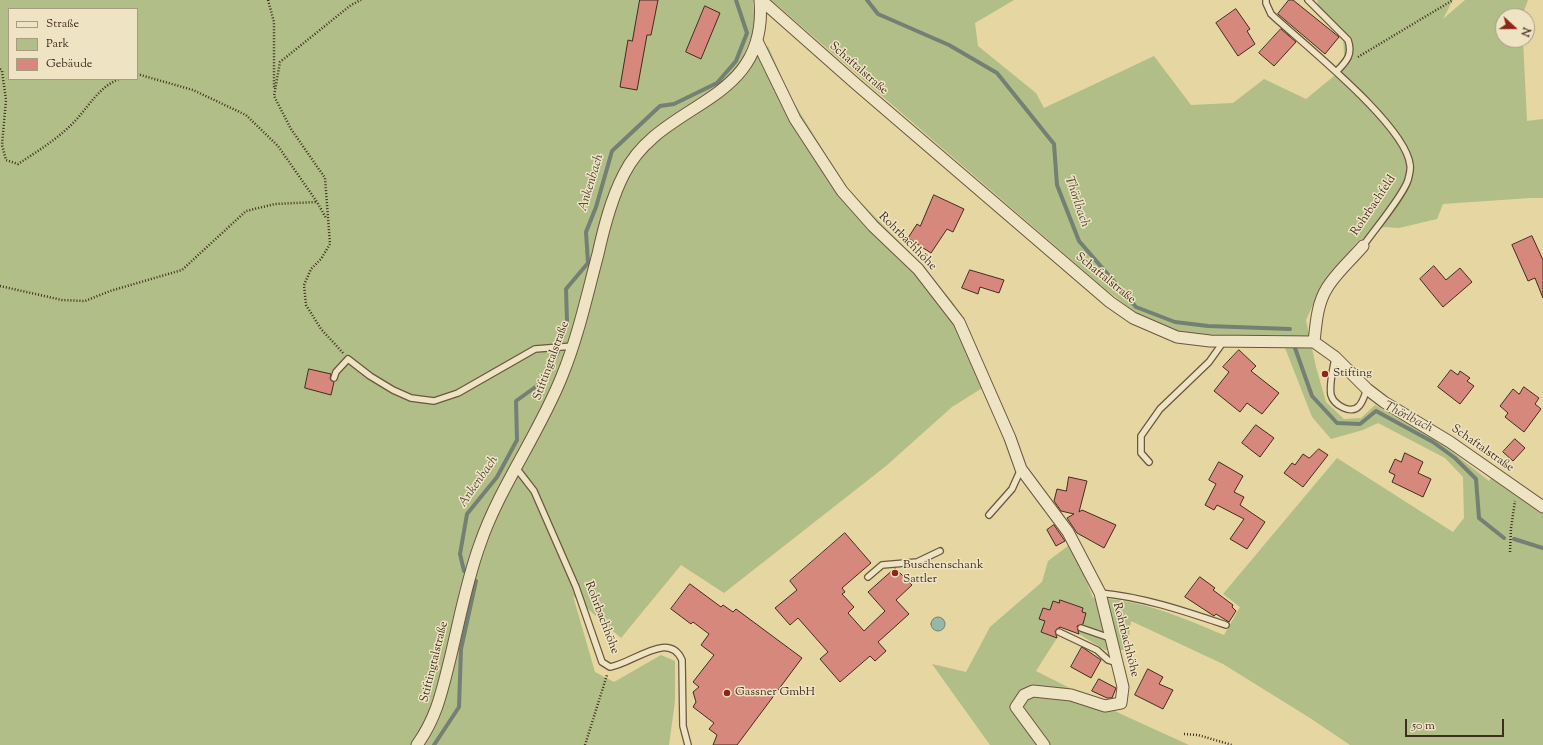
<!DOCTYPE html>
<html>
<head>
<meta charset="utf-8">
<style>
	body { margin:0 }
	#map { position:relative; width:1543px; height:745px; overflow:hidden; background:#e5d6a2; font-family:"Sorts Mill Goudy",serif }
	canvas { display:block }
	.legend { position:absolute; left:8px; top:8px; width:130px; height:72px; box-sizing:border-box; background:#eee4c3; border:1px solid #a99a82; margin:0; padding:5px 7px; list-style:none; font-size:12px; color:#422c20 }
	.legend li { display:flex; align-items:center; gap:8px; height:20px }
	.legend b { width:20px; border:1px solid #a99a82 }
	.north { position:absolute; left:1495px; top:8px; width:40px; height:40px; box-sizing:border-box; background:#eee4c3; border:1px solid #a99a82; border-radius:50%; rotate:111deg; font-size:11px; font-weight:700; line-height:16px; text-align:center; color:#422c20 }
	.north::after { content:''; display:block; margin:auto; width:14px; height:18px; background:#8f2418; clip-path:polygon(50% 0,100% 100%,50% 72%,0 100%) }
	.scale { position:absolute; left:1405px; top:719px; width:99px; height:18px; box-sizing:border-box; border:2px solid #422c20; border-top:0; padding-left:5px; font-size:12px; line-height:14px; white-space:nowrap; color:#422c20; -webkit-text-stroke:3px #eee4c3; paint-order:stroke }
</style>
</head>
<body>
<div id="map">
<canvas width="1543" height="745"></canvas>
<ul class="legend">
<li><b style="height:5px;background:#eee4c3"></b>Straße</li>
<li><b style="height:11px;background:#b1be88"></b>Park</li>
<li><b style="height:11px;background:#d7887c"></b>Gebäude</li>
</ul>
<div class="north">N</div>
<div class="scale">50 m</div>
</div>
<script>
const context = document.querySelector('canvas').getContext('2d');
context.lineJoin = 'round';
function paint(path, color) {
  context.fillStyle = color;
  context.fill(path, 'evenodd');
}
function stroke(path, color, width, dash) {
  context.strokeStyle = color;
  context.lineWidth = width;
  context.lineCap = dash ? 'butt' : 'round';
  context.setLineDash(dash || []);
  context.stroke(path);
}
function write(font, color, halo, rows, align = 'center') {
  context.font = font + ' "Sorts Mill Goudy",serif';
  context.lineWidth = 3;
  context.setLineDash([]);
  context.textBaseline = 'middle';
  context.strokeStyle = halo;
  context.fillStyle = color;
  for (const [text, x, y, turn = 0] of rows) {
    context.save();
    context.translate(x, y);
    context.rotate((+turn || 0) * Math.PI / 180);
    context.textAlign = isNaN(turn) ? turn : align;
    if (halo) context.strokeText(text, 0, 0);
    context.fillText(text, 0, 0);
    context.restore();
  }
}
paint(new Path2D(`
	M0,0H755L753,2L755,27L744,55L768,46L791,98L846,187L923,266L954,304L992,382L952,407L886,466L724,593L681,565L621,638L573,596L595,672L614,682L661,655L675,661V701L669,745H0ZM9,9H137V79H9Z
	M771,0H1014L975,23L978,46L1036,93L1044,108L1154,56L1191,105L1233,103L1264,79L1306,99L1345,67L1343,38L1320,11L1317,0H1453L1443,19L1465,0H1528L1522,16H1503V40H1523L1527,121L1543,119V198H1530L1443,204L1437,219L1399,228L1384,227L1357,242L1322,285L1306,320L1316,367L1326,402L1344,419L1361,418L1375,405L1436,439L1489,481L1498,470L1543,502V745H1350L1310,718L1223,664L1131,621L1127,650H1105L1079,634L1086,614L1082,612L1083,608L1060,600L1059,603L1053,601L1050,610L1043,608L1039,619L1045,621L1041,632L1057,638L1036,671L1121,714L1189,745H990L932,664L966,672L990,627L1042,582L1048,561L1068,546L1080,565L1093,598C1142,599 1180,617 1224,635L1240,607L1223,594L1337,458L1453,532L1464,518L1463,477L1445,458L1378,423L1363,430L1331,439L1312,417L1280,335C1240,335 1184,340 1149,321C1133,312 1119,299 1104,288Z`), '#b1be88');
const water = new Path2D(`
	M931 624a7 7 0 1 1 14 0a7 7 0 1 1-14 0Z`);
paint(water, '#96b8ab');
stroke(water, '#748073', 1);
stroke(new Path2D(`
	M867,0L878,14L949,45L997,73L1054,144L1057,185L1079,241L1136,307L1175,322L1208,326L1290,329
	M563,336L567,321L566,289L588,263L586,232L596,207L612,151L660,106L674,104L717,83L736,61L747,33L736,0
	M1295,348L1312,396L1337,423L1360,424L1376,411L1433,442L1455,458L1476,479L1479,518L1504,538
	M1514,539L1543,548
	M464,571L460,554L467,514L497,477L517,440L516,401L541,383L558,352
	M434,745L459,707L461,649L476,581`), '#748073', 4);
const building = new Path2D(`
	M640,0H658L651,35H647L637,90L620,87L628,40L632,41Z
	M1289,0H1293L1339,37L1325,54L1278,14Z
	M705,6L720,13L701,59L686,52Z
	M1236,9L1250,29L1247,31L1255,44L1238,56L1216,23Z
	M1281,29L1296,42L1274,66L1259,53Z
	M934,195L964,209L953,232L947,229L931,253L908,238L917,224L920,226Z
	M1532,236L1543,260V298L1535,278L1528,281L1512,245Z
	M1434,266L1446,280L1460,268L1472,282L1443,307L1420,279Z
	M970,270L1004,280L999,293L980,287L978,294L962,288Z
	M1239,350L1256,366L1251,371L1279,393L1262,414L1247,403L1240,412L1214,391L1229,372L1223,367Z
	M309,369L331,374L330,379L334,382L331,395L305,388Z
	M1451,370L1458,375L1460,371L1470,378L1467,381L1474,386L1460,404L1438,387Z
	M1524,387L1539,398L1535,404L1541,409L1524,432L1505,417L1508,413L1500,406L1513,389L1519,394Z
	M1256,425L1274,438L1260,457L1242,443Z
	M1515,439L1525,448L1513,461L1503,452Z
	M1319,449L1328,455L1303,487L1284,473L1292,463L1295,465L1303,454L1309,458Z
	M1405,453L1423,462L1418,473L1431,479L1423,497L1392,482L1395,475L1389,472L1395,459L1401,462Z
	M1219,462L1243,476L1234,492L1244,497L1240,505L1265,522L1247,549L1230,539L1244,519L1217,505L1214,510L1205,505L1216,484L1209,480Z
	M1069,477L1087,481L1079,512L1082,510L1116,525L1104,548L1077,533L1067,518L1074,514L1061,511L1054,501L1057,489L1066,491Z
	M1054,525L1065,541L1056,546L1047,530Z
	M845,533L871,563L842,588L845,592L842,594L854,607L848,613L864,631L885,611L868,592L895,568L912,585L896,600L909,614L878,642L886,651L875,661L870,656L840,682L820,659L828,652L798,618L790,625L775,608L797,590L790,581Z
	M1200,577L1215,588L1213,590L1233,605L1232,607L1236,611L1229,622L1216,614L1214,616L1185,597Z
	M690,584L721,607L723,605L733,612L736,609L802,658L737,745H713L717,735L709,729L714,723L693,707L696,702L693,692L699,687L693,682L714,655L701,645L709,634L693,622L691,624L671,609Z
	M1060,600L1083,608L1082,612L1086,613L1083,624L1077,626L1079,634L1060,627L1055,631L1057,638L1041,632L1045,621L1039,619L1043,608L1050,610L1053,601L1059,603Z
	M1082,647L1101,660L1091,678L1071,667Z
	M1148,669L1163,677L1159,684L1173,690L1163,709L1135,695Z
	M1099,679L1116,688L1112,698H1107L1092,691Z`);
paint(building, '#d7887c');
stroke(building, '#422c20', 1);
const lane = new Path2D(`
	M1266,0V3L1271,14C1302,43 1406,125 1410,165C1411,169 1409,176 1408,180C1403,196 1374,230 1363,246
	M1308,0L1348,40C1353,54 1347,61 1337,71
	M1335,358C1333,369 1329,384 1331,395C1334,405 1351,415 1359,406C1363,402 1365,394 1367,389
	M334,378L336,372L348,359L370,376L393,390L411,398L434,401L458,393L535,349L574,346
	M1149,462L1141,453V436L1160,409L1209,362L1224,341
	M517,469L534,491L576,587L602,662L610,667C634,663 669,630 682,660L683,726L688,745
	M989,515L1012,489L1021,469
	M868,577L882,565L917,562L940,551
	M1100,593C1143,597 1184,611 1226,625
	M1081,628L1110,638
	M1059,632L1097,650L1108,660L1117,663`);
const street = new Path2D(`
	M761,0L856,84L1110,302L1133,318L1177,337L1210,341L1314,342L1335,357L1367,389L1384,402L1450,442L1543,507
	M757,41L795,119L842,191L873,226L918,269L959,322L1010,438L1021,469L1068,532L1100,593L1123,687L1121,703L1105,706L1071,695L1033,691L1024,695L1016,707L1044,745
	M1314,342C1316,324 1317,304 1327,288C1336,273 1352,259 1363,246
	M417,745C436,718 441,695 449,663C459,623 466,582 480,544C500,486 539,434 562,376C578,337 587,295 598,254C604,227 611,199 624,174C661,99 769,106 760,0`);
stroke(lane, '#6b5640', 8);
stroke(street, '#6b5640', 13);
stroke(new Path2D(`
	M268,0L274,22V89
	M1358,57L1453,0
	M0,69L2,71L6,100L2,145L6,160L18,164C38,151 59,138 75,121C90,105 98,88 119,79
	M137,74L193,90L246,115L278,146L317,202L326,218
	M0,286L62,300L85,301L110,291L182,270L246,211L275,204L317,202
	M343,353L321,329L306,305L304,285L311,269L321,259L330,244L325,178L291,129L274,96L280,62L351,5L361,0
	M1510,552L1511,528L1515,501
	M1184,734L1198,735L1232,745
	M585,745L607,675`), '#422c20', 2.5, [1, 2]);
stroke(lane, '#eee4c3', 5.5);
stroke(street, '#eee4c3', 11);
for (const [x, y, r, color] of [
	[1325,374,4,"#8f2418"],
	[895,573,4,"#8f2418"],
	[727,693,4,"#8f2418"]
]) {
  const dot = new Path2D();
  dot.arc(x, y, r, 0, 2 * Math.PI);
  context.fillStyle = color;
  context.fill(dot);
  stroke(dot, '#eee4c3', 1.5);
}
write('12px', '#422c20', '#eee4c3', [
	["Schaftalstraße",858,69,41],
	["Rohrbachfeld",1374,206,-56],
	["Rohrbachhöhe",907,242,45],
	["Schaftalstraße",1105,279,39],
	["Stiftingtalstraße",552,361,-70],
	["Schaftalstraße",1482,449,35],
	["Rohrbachhöhe",601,618,69],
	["Rohrbachhöhe",1125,640,76],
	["Stiftingtalstraße",435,662,-76]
]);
write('12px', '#422c20', '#eee4c3', [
	["Stifting",1333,374],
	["Buschenschank",903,566],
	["Sattler",903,580],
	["Gassner GmbH",735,693]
], 'left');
write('italic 13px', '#53483c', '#eee4c3', [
	["Ankenbach",592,183,-73],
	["Thörlbach",1076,202,71],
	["Thörlbach",1408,418,27],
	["Ankenbach",479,482,-55]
]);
</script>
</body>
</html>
